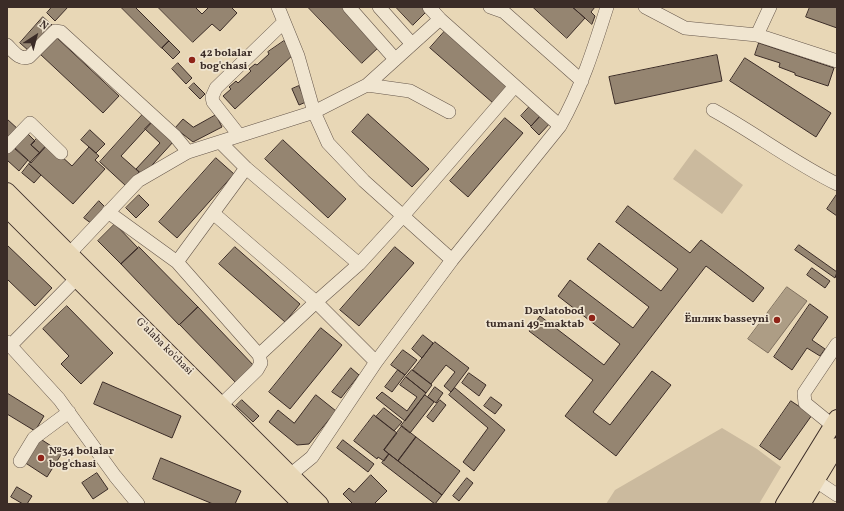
<!DOCTYPE html>
<html>
<head>
<meta charset="utf-8">
<style>
	body { margin:0 }
	#map { position:relative; width:844px; height:511px; overflow:hidden; background:#e8d7b6; font-family:Vollkorn,serif }
	canvas { display:block }
	.frame { position:absolute; inset:0; border:8px solid #3b2c27; pointer-events:none }
	.north { position:absolute; left:16px; top:16px; width:40px; height:40px; -webkit-text-stroke:3px #f0e5d0; paint-order:stroke; rotate:36deg; font-size:11px; font-weight:700; line-height:16px; text-align:center; color:#3b2c27 }
	.north::after { content:''; display:block; margin:auto; width:14px; height:18px; background:#3b2c27; clip-path:polygon(50% 0,100% 100%,50% 72%,0 100%) }
</style>
</head>
<body>
<div id="map">
<canvas width="844" height="511"></canvas>
<div class="frame"></div>
<div class="north">N</div>
</div>
<script>
const context = document.querySelector('canvas').getContext('2d');
context.lineJoin = 'round';
function paint(path, color) {
  context.fillStyle = color;
  context.fill(path, 'evenodd');
}
function stroke(path, color, width, dash) {
  context.strokeStyle = color;
  context.lineWidth = width;
  context.lineCap = dash ? 'butt' : 'round';
  context.setLineDash(dash || []);
  context.stroke(path);
}
function write(font, color, halo, rows, align = 'center') {
  context.font = font + ' Vollkorn,serif';
  context.lineWidth = 3.5;
  context.setLineDash([]);
  context.textBaseline = 'middle';
  context.strokeStyle = halo;
  context.fillStyle = color;
  for (const [text, x, y, turn = 0] of rows) {
    context.save();
    context.translate(x, y);
    context.rotate((+turn || 0) * Math.PI / 180);
    context.textAlign = isNaN(turn) ? turn : align;
    if (halo) context.strokeText(text, 0, 0);
    context.fillText(text, 0, 0);
    context.restore();
  }
}
paint(new Path2D(`
	M695,149L743,185L722,214L673,179Z
	M722,428L757,449L781,467L759,504H606L615,490Z`), '#cbba9e');
const water = new Path2D(`
	M787,287L807,301L768,353L748,339Z`);
paint(water, '#ad9d85');
stroke(water, '#7f705f', 1);
const building = new Path2D(`
	M52,7H68L55,21L47,13Z
	M121,7H135L169,41L162,48Z
	M158,7H195L202,14L209,7H231L237,13L220,31L212,24L193,42Z
	M308,7H343L380,46L362,63Z
	M396,7H421L426,12L413,25Z
	M533,7H572L585,18L567,38Z
	M573,7H595L591,12L595,16L592,24Z
	M810,7H837V28L806,17Z
	M43,17L52,25L29,51L20,43Z
	M445,31L507,86L493,103L430,48Z
	M56,37L119,96L103,113L40,54Z
	M169,41L180,52L173,59L162,48Z
	M284,41L295,53L235,109L223,96L231,89L229,87L236,81L238,83L251,71L249,69L255,64L257,65L269,54L268,52Z
	M759,43L834,68L828,86L795,75V73L779,67L780,63L755,55Z
	M717,55L722,81L615,104L609,77Z
	M745,58L831,113L816,137L730,81Z
	M178,63L192,78L186,84L172,69Z
	M194,83L205,94L200,99L189,88Z
	M299,86L306,102L299,105L292,89Z
	M532,104L543,113L531,126L521,116Z
	M144,113L153,121L121,156L139,172L126,186L100,162Z
	M543,113L552,121L539,135L531,127Z
	M368,114L429,169L412,187L352,132Z
	M216,115L222,127L193,142L175,128L183,119L193,127Z
	M505,118L523,133L468,197L450,181Z
	M7,119L19,130L10,139L7,136Z
	M153,121L174,141L143,175L136,169L160,143L145,129Z
	M90,130L105,144L96,153L81,140Z
	M28,134L35,141L31,145L40,153L31,163L15,149Z
	M40,135L49,143L40,153L31,145Z
	M283,140L346,199L328,218L265,159Z
	M48,144L72,166L89,147L99,156L95,160L105,169L73,204L29,164Z
	M14,147L28,160L19,171L7,160V154Z
	M216,158L234,174L177,238L159,222Z
	M29,164L41,175L34,183L22,173Z
	M837,194V216L827,209Z
	M139,195L149,205L136,218L126,208Z
	M99,201L106,208L92,224L84,218Z
	M628,206L690,253L701,240L764,288L753,302L706,266L593,412L610,425L652,371L671,385L616,456L565,416L593,380L529,331L540,316L604,365L620,344L558,296L570,280L633,328L649,307L587,259L599,243L661,291L678,269L616,222Z
	M115,224L138,248L121,264L98,241Z
	M7,245L52,288L35,306L7,279Z
	M799,245L837,272L835,278L795,250Z
	M139,247L198,307L179,325L121,264Z
	M235,247L300,304L285,322L219,264Z
	M395,247L414,263L359,326L340,310Z
	M812,268L830,281L825,288L807,275Z
	M810,304L828,317L812,340L825,349L820,356L807,348L792,370L774,357Z
	M67,306L113,353L81,384L61,364L69,356L43,329Z
	M198,307L256,368L238,385L180,325Z
	M321,328L342,345L290,409L269,392Z
	M423,335L433,343L422,358L412,349Z
	M435,342L469,368L451,392L444,386L455,372L446,365L431,384L413,370Z
	M403,350L417,360L405,375L391,365Z
	M351,368L359,375L341,398L332,392Z
	M398,370L405,375L392,392L385,387Z
	M412,370L432,385L426,393L406,377Z
	M469,373L486,385L479,396L462,383Z
	M406,377L426,393L405,421L376,398L382,392L407,411L417,397L400,385Z
	M103,382L181,416L172,438L94,404Z
	M435,387L443,393L436,403L428,397Z
	M455,388L505,430L474,471L463,462L488,428L449,395Z
	M7,393L44,416L35,431L7,414Z
	M316,395L336,411L309,444L297,445L269,422L278,410L294,423Z
	M425,395L434,402L410,433L401,426Z
	M491,397L502,405L495,414L484,406Z
	M242,400L259,416L253,422L236,406Z
	M440,400L446,405L433,422L427,417Z
	M791,401L812,415L780,460L760,446Z
	M384,408L402,422L394,431L376,417Z
	M374,415L397,433L384,450L389,454L384,461L378,457L377,459L354,441Z
	M402,426L416,437L398,461L384,450Z
	M416,437L460,471L442,495L398,461Z
	M39,438L62,453L47,477L24,462Z
	M343,440L374,464L368,472L337,448Z
	M389,454L442,495L435,504L382,463Z
	M161,458L241,491L235,504H213L153,479Z
	M97,473L108,489L93,499L82,483Z
	M371,475L387,491L374,504H353L343,494L349,488L354,492Z
	M467,478L473,483L459,501L453,496Z
	M17,487L32,496L27,504H23L11,497Z`);
paint(building, '#958571');
stroke(building, '#3b2c27', 1);
const minor = new Path2D(`
	M278,7L298,56L314,112L328,143L364,181L452,260
	M349,7L395,59
	M379,7L412,44
	M429,7L440,19L560,126
	M490,7L504,12L582,81
	M645,7L685,28L757,35L837,61
	M757,35L770,7
	M7,45C14,52 19,60 29,57L55,31L61,32L175,136L188,152
	M367,85L410,91L449,112
	M713,110C755,133 794,163 837,184
	M239,135L213,102L212,97L216,88L283,23
	M220,142L246,168L359,264
	M7,147L30,123L61,153
	M108,212L177,262L246,168
	M213,213L316,302L259,355
	M70,253L138,181L188,152L314,112L367,85L440,19
	M177,262L259,355L261,363L257,370L221,405
	M7,342L59,399L115,476L138,504
	M11,345L76,279
	M376,362L316,302L359,264L402,217L515,86
	M832,425L805,403L804,393L837,344
	M20,461L34,438L69,412
	M284,480L312,457L376,362L452,260L560,126C581,89 594,48 607,7
	M816,481L837,495`);
const major = new Path2D(`
	M7,191L320,504
	M7,209L301,504
	M784,504L837,418
	M802,504L837,446`);
stroke(minor, '#66574b', 14);
stroke(major, '#3b2c27', 18);
stroke(minor, '#f0e5d0', 13);
stroke(major, '#e8d7b6', 16);
for (const [x, y, r, color] of [
	[192,60,4,"#8f2418"],
	[592,318,4,"#8f2418"],
	[777,320,4,"#8f2418"],
	[41,458,4,"#8f2418"]
]) {
  const dot = new Path2D();
  dot.arc(x, y, r, 0, 2 * Math.PI);
  context.fillStyle = color;
  context.fill(dot);
  stroke(dot, '#f0e5d0', 1.5);
}
write('bold 11px', '#3b2c27', '#f0e5d0', [
	["42 bolalar",200,54],
	["bog'chasi",200,67],
	["Davlatobod",584,312,"right"],
	["tumani 49-maktab",584,325,"right"],
	["Ёшлик basseyni",769,320,"right"],
	["№34 bolalar",49,452],
	["bog'chasi",49,465]
], 'left');
write('11px', '#3b2c27', '#f0e5d0', [
	["G'alaba ko'chasi",164,347,45]
]);
</script>
</body>
</html>
